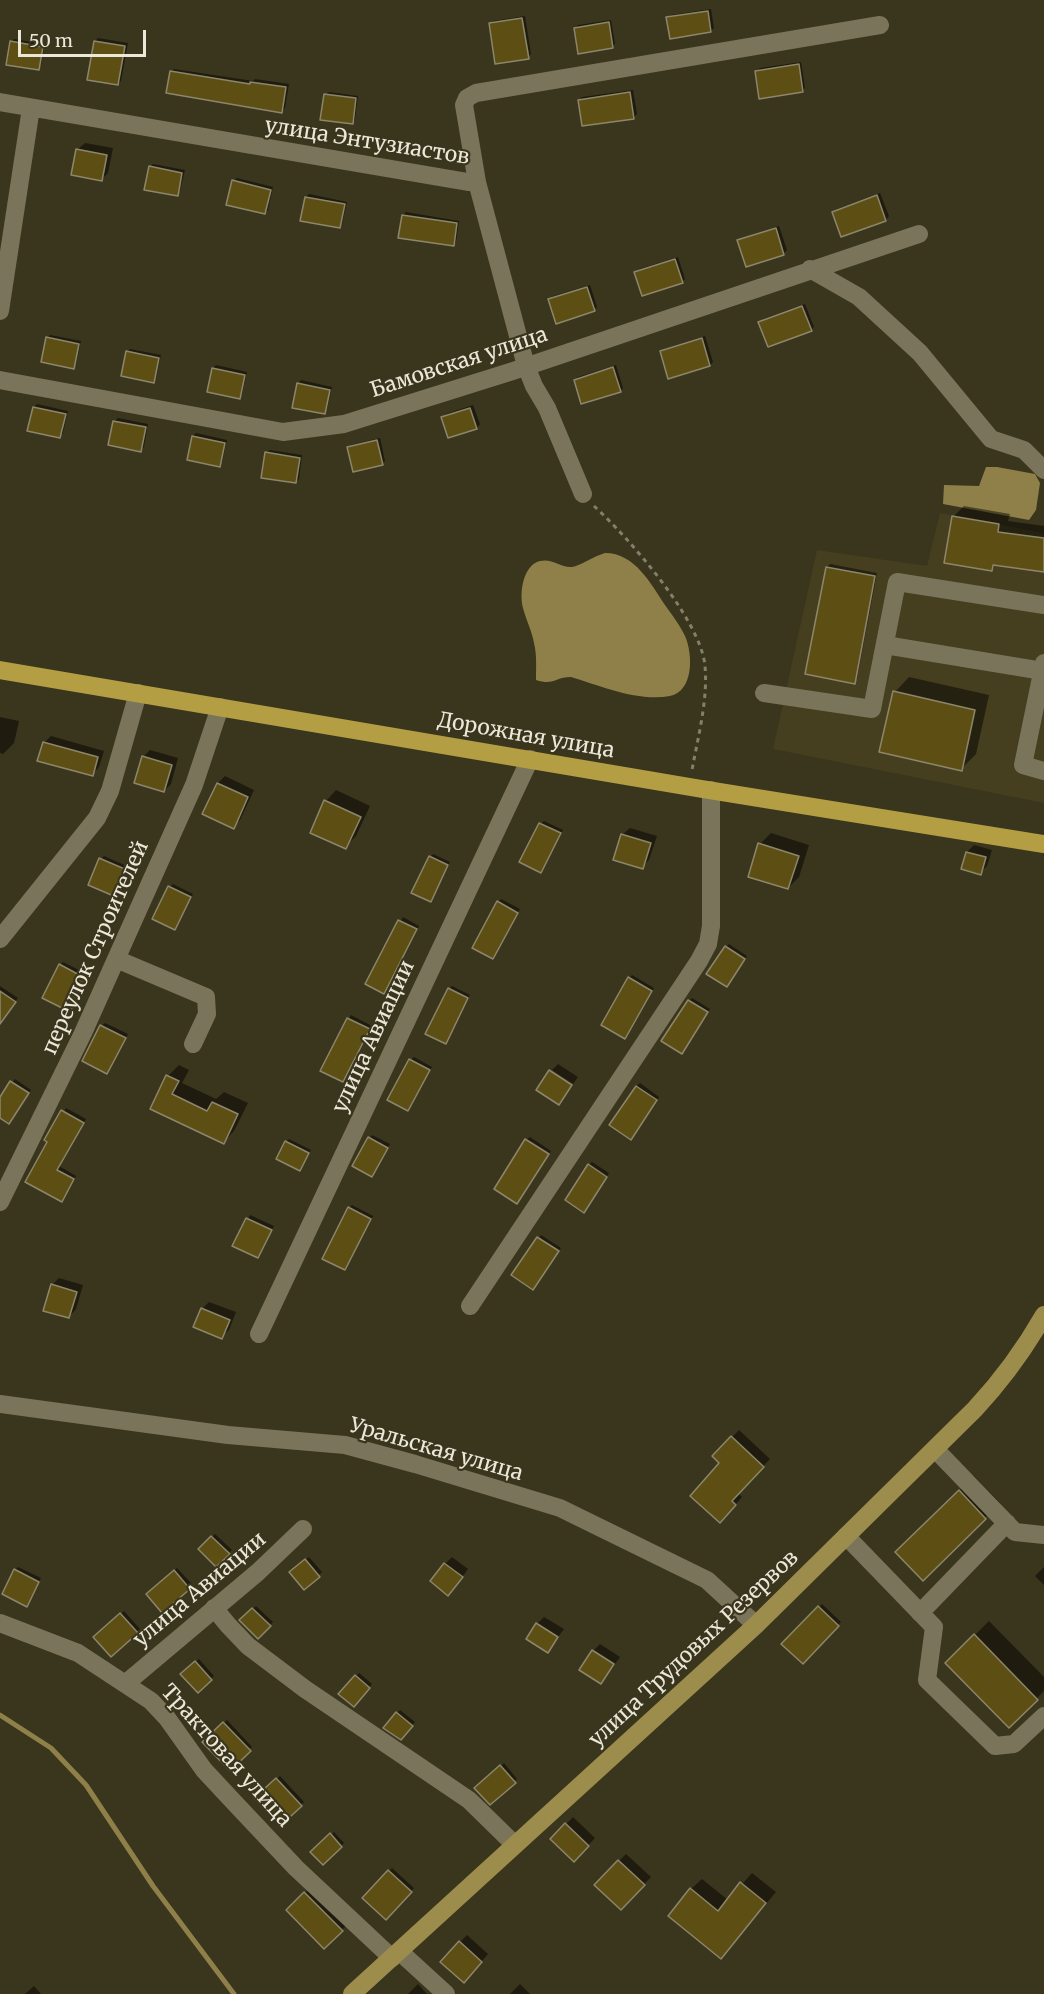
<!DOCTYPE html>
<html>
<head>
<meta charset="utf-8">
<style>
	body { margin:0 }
	#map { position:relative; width:1044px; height:1994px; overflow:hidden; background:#3a351d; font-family:Merriweather,serif }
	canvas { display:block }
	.scale { position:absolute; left:18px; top:30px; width:128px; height:27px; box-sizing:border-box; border:3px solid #ebe7d9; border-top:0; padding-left:8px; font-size:18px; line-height:21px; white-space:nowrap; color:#ebe7d9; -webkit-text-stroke:4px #3a351d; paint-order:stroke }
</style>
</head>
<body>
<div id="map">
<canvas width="1044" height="1994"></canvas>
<div class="scale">50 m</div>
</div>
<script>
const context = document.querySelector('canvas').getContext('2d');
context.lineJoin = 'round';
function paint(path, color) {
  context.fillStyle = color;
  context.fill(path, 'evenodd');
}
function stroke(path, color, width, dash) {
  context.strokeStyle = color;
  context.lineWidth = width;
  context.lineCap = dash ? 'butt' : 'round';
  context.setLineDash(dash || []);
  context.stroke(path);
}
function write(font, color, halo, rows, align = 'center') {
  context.font = font + ' Merriweather,serif';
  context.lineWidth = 4.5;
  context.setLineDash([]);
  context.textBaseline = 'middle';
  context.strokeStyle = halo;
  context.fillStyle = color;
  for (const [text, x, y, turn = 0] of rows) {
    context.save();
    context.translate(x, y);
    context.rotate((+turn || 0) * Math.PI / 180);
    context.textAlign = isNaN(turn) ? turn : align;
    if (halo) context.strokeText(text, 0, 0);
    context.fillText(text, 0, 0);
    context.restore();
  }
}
paint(new Path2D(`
	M940,513L1044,533V803L773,749L817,550L927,566Z`), '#453e1f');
paint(new Path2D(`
	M986,467H997L1035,474L1040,483L1036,510L1029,520L943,504L944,485L979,486Z
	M605,553C635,553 651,584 665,605C672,615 680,625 685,636C693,654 694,691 670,696C638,702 601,686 571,677C555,677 554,686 536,680C536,668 537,655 534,643C532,631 526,620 523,608C519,593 523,565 540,561C552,558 561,568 572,567C580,566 594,556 605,553Z`), '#8e8048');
paint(new Path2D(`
	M711,9L714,28L711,31L668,18L671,15Z
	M525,16L531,54L528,57L490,24L493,21Z
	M611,20L615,44L612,47L575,28L578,25Z
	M98,38L128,43L121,81L118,84L95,41Z
	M14,39L45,44L41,65L38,68L11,42Z
	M801,62L805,88L802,91L756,71L760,68Z
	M174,69L253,81L255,79L289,84L285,108L282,111L171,72Z
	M633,90L637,114L634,117L583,125L579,100L582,97Z
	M329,92L358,96L355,120L352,123L325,95Z
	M85,143L113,148L108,173L101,180L77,150Z
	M153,164L185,170L180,191L177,195L150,167Z
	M237,178L273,187L268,210L265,213L233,181Z
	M880,193L889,216L886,220L842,235L834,212L837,209Z
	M309,194L347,202L342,224L339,227L306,197Z
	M406,212L459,221L456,242L453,245L403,215Z
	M779,226L787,250L784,253L747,265L739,241L742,238Z
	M678,257L685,279L682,282L636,273L639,269Z
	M590,285L597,307L594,310L550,299L553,296Z
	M805,304L814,327L811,330L760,323L763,319Z
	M50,335L81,341L76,364L73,367L47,338Z
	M705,336L713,362L710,365L661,352L664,349Z
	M130,349L161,355L156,378L153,381L127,352Z
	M216,365L247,372L242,394L239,397L213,368Z
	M616,365L623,388L620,391L575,380L578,377Z
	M301,380L332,387L327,409L324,412L298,384Z
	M37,404L68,411L63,433L60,436L34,407Z
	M473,405L480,424L477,428L449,436L443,417L446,414Z
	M118,418L148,424L144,447L141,450L115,421Z
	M196,433L227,440L222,462L219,465L193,436Z
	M380,438L385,461L382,464L348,448L351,445Z
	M270,450L302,455L299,479L296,482L266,453Z
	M964,506L1010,514L1008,521L1044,526V570L996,564L991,569L953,517Z
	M830,564L877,573L857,679L854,682L827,567Z
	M909,677L989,695L976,754L961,769L895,692Z
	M0,717L19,721L14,743L3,754L0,753Z
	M51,736L104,751L99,767L92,775L44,743Z
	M150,750L178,758L171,784L164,791L143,757Z
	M225,776L254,790L240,820L233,827L204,814L218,783Z
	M336,790L370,806L356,836L345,847L326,801Z
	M544,821L563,830L541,871L540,824Z
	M630,828L657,836L649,860L642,867L622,835Z
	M771,833L809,845L799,877L788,888L760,844Z
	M974,845L992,850L987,866L980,873L967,852Z
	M433,854L450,862L430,900V857Z
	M104,856L129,867L115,895L101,859Z
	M173,884L193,894L177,925L170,887Z
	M501,899L520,909L493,958L498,902Z
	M403,917L419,926L387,989L367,983Z
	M729,944L747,956L730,982L726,947Z
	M63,962L89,975L70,1011L60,965Z
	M632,975L654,988L628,1034L629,978Z
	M0,986L18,998L6,1014L0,1015Z
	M452,986L470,995L445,1042L449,989Z
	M692,998L710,1009L685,1049L689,1001Z
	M351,1015L372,1026L343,1081L322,1070Z
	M105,1023L128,1034L107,1072L101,1026Z
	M414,1057L432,1067L408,1109L411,1060Z
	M558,1064L578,1077L573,1084L552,1070Z
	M179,1065L189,1070L182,1083L216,1099L224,1092L248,1103L234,1131L224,1142L152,1108L168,1076Z
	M15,1079L31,1090L12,1119L0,1116V1099Z
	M640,1083L659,1097L634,1135L637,1086Z
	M66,1108L86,1119L59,1166L76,1176L62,1201L49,1141L46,1140Z
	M372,1135L390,1144L375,1172L354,1165Z
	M530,1137L551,1151L520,1199L526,1140Z
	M289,1139L311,1150L300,1169L286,1142Z
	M592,1162L609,1173L587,1208L589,1165Z
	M352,1205L373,1216L345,1269L349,1208Z
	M250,1215L274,1226L258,1257L234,1246Z
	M541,1235L561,1248L536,1285L513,1275Z
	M59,1278L83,1285L76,1309L69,1317L52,1285Z
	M209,1302L236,1312L229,1330L221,1337L202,1309Z
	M739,1430L770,1459L738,1493L742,1497L727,1514L722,1463L714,1456Z
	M974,1476L1000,1503L923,1578L897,1552Z
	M215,1534L232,1550L216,1565L200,1549Z
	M309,1557L322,1572L304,1588L291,1572Z
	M452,1557L468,1569L455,1587L445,1564Z
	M18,1567L41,1578L27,1605L15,1570Z
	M1044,1567V1585L1035,1576Z
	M177,1568L192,1584L162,1611L148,1594Z
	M822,1604L841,1622L803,1662L784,1644Z
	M256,1606L273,1622L258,1637L241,1620Z
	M124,1611L140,1629L111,1655L95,1637Z
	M544,1617L564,1629L548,1651L537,1624Z
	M989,1621L1044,1677V1691L1009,1726L947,1663Z
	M600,1644L620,1657L601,1683L593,1651Z
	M199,1659L214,1676L198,1691L182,1674Z
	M359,1673L372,1684L353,1705L340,1694Z
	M400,1710L415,1722L401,1738L385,1727Z
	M227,1720L252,1747L230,1768L204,1742Z
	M504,1763L517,1779L490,1803L476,1788Z
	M280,1776L304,1802L281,1824L256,1798Z
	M573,1817L595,1838L574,1860L552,1839Z
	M334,1832L344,1843L323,1863L312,1852Z
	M626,1854L651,1877L621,1908L596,1885Z
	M392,1868L414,1888L386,1918L364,1897Z
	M752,1873L776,1892L721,1957L691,1889L702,1879L728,1900Z
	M312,1886L349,1923L324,1947L288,1910Z
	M467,1935L488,1954L471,1974L460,1942Z
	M418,1984L427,1994H408Z
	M520,1984L530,1994H510Z
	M34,1986L41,1994H25Z`), '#0007');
stroke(new Path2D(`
	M0,1715L51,1748L86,1785L153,1886L234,1994`), '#8e8048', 5);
const building = new Path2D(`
	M708,11L711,32L670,39L666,17Z
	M522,18L529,59L495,64L489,23Z
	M609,22L613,48L578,54L574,28Z
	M10,41L43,47L39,70L6,65Z
	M94,41L125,46L118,85L87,80Z
	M799,64L803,92L759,99L755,71Z
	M170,71L250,84V82L286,87L282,113L166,93Z
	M630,92L634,119L582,126L578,100Z
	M324,94L356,98L353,124L320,120Z
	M76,149L107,155L102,181L71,175Z
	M149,166L182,173L178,196L144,190Z
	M232,180L271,190L265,214L226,205Z
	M877,195L886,221L841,237L832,212Z
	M305,197L345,204L340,228L300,221Z
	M402,215L457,223L454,246L398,238Z
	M776,228L784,255L746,267L737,240Z
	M675,259L683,283L642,296L634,272Z
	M587,287L595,311L556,324L548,299Z
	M802,306L812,331L768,347L758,322Z
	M46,337L79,344L74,369L41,362Z
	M702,338L710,366L668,379L660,351Z
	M126,351L159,358L154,383L121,376Z
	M613,367L621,392L581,404L574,380Z
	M212,368L245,375L240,399L207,392Z
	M297,383L330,390L325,414L292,408Z
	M33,407L66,414L60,438L27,431Z
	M470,408L477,429L448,438L441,417Z
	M113,421L146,427L141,452L108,445Z
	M192,436L225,443L220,467L187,460Z
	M377,440L383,465L353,472L347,447Z
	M265,452L300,458L296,483L261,478Z
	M952,516L999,524L998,532L1044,538V572L993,565L992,571L944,563Z
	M826,567L875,576L855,684L805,674Z
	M893,691L975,710L962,771L879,752Z
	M43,742L98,757L93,776L37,761Z
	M142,756L172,765L164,792L134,783Z
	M217,783L248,797L234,829L202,814Z
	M324,800L361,817L346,849L310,833Z
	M539,823L561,833L541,873L519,862Z
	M621,834L651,843L643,869L613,860Z
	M758,843L799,856L788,889L748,877Z
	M966,852L986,857L981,875L961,869Z
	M429,856L448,865L431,902L411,893Z
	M99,858L127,870L116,897L88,885Z
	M168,886L191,897L175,930L152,919Z
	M497,901L518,913L493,959L472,948Z
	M398,920L417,929L384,994L365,984Z
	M725,946L745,959L727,987L706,974Z
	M59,964L87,979L70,1012L42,998Z
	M628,977L652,991L625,1039L601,1025Z
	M448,988L468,998L446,1044L425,1034Z
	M0,991L16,1002L0,1024Z
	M688,1000L708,1012L682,1054L661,1041Z
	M347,1018L370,1029L343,1082L320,1071Z
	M100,1025L126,1038L107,1074L82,1061Z
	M409,1059L430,1070L408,1111L387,1100Z
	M549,1070L572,1085L559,1105L536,1090Z
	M166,1075L179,1081L172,1094L207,1111L212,1102L238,1114L224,1144L150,1109Z
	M10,1081L29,1093L9,1124L0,1118V1097Z
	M636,1086L657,1100L631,1140L609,1125Z
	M61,1110L84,1123L57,1170L74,1179L62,1202L25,1182L47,1142L44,1140Z
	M368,1137L388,1148L372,1177L352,1166Z
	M525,1139L549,1154L517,1204L494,1189Z
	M285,1141L309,1153L300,1171L276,1159Z
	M588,1164L607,1177L584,1213L565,1200Z
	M348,1207L371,1219L345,1270L322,1259Z
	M246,1218L272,1230L258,1258L232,1246Z
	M537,1237L559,1251L533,1290L511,1275Z
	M51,1284L77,1292L69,1318L43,1311Z
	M201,1308L230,1320L222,1339L193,1327Z
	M731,1436L764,1467L732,1501L736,1505L720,1523L690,1496L719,1463L712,1456Z
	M959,1490L986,1519L923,1581L895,1552Z
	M211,1536L230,1554L216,1567L198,1549Z
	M305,1559L320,1577L304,1590L289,1572Z
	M444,1563L463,1577L448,1596L430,1581Z
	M14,1569L39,1582L27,1607L2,1594Z
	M174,1570L190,1589L162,1613L146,1594Z
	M818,1606L839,1626L803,1664L781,1644Z
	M252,1608L271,1626L258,1639L239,1620Z
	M120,1613L138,1633L111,1657L93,1637Z
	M536,1623L558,1637L548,1653L526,1639Z
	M974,1634L1038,1700L1009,1728L945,1663Z
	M592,1650L614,1664L601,1684L579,1670Z
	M195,1661L212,1680L198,1693L180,1674Z
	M355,1675L370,1688L354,1707L338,1694Z
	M396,1712L413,1726L401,1740L383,1728Z
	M223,1722L251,1751L230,1771L202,1742Z
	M500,1765L516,1783L490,1805L474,1788Z
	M276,1778L302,1806L280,1826L254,1798Z
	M565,1823L589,1846L574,1862L550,1839Z
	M330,1833L342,1847L323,1865L310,1852Z
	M618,1860L645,1885L621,1910L594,1885Z
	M388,1870L412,1892L386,1920L362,1898Z
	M740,1882L766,1903L721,1959L668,1916L690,1888L718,1911Z
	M304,1892L343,1931L324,1949L286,1910Z
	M459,1941L482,1962L464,1983L440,1962Z`);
paint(building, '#5d4f14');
stroke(building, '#8c866c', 1.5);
stroke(new Path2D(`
	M594,506C628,537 701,620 705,666C708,700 698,737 692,770`), '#837f6b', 3, [4.5, 4.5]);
stroke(new Path2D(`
	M0,102L468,182H477L464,105L467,98L476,93L880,25
	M477,182L526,366L534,386L547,408L583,494
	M810,269L859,297L920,353L991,439L1024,450L1044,470
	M0,311L31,108
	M0,380L283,432L344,424L513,371L919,234
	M885,645L1043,671
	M1044,663L1023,765L1044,771
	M764,693L872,709L897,582L1044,605
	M0,939L97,818L110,791L138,693
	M116,959L206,997L207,1014L193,1044
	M0,1202L83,1033L194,785L220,707
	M470,1306L699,961L708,944L711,926V790
	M259,1334L530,759
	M0,1404L228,1435L345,1445L415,1464L560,1508L707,1580L756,1625
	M935,1449L1015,1532L1044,1535
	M846,1536L934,1627L927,1680L995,1746L1014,1744L1044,1716
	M214,1608L228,1625L248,1646L305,1689L469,1800L515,1845
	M920,1613L1007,1523
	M0,1623L78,1653L151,1701L167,1718L204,1770L231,1799L296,1868L392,1958
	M125,1684L258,1572L303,1529
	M400,1952L446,1994`), '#7a745a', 18);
stroke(new Path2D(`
	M352,1994L756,1625L975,1409C1002,1380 1024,1350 1044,1315`), '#9c8d4d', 18);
stroke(new Path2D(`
	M0,670L702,789L1044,844`), '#b39e44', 18);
write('21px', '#ebe7d9', '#3a351d', [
	["улица Энтузиастов",367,142,9],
	["Бамовская улица",459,363,-18],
	["Дорожная улица",526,736,10],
	["переулок Строителей",96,948,-66],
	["улица Авиации",374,1037,-65],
	["Уральская улица",436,1450,16],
	["улица Авиации",200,1590,-40],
	["улица Трудовых Резервов",694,1649,-43],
	["Трактовая улица",226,1756,48]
]);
</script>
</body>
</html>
